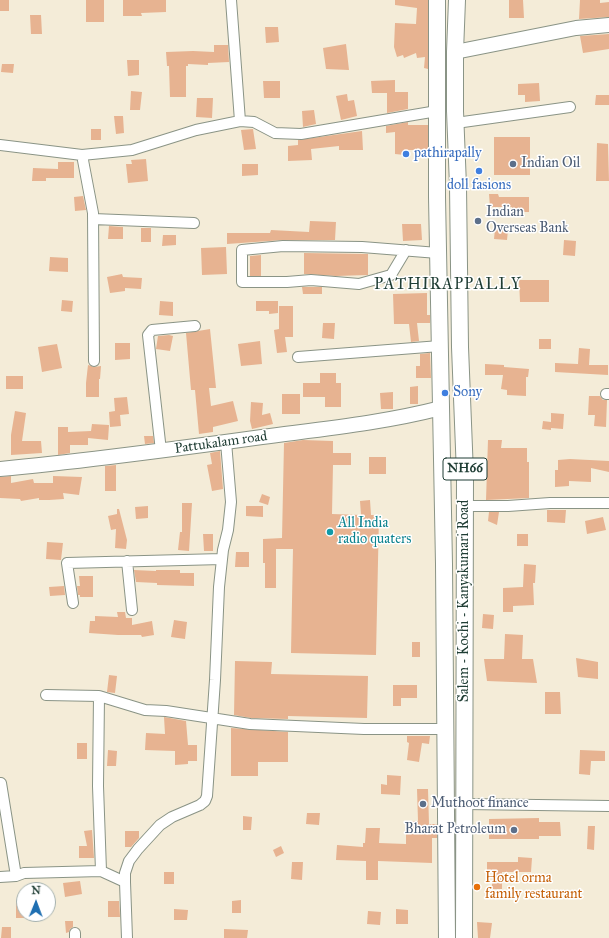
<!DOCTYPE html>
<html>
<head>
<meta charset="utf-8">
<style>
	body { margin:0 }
	#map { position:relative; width:609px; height:938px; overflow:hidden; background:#f4ecd8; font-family:"IM FELL Great Primer",serif }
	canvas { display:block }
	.north { position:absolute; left:16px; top:882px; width:40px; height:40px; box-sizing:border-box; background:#fff; border:1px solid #a5b1ae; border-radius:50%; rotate:1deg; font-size:11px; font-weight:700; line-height:16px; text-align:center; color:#1f3d34 }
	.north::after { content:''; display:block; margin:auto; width:14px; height:18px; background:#1f6fb2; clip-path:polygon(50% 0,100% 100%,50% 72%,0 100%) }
</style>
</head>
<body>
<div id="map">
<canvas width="609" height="938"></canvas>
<div class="north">N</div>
</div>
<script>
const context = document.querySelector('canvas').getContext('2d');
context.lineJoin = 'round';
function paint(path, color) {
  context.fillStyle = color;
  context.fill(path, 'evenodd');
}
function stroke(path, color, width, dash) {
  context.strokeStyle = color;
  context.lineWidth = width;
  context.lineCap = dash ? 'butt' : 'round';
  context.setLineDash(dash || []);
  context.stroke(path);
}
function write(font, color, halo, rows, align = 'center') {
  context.font = font + ' "IM FELL Great Primer",serif';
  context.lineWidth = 3;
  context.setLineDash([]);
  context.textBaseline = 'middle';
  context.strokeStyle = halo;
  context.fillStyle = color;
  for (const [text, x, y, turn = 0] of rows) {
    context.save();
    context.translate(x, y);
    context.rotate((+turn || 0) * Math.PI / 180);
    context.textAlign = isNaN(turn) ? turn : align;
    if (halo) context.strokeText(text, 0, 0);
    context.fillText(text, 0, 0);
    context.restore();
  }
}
paint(new Path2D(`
	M0,0H9V11H0Z
	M86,0H104V22H86Z
	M123,0H166V12L141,13L142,16H123Z
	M395,0H428V69L424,68L425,57L417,58L416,53L404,58L403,55L397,57L394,47L395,23L416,24L417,8L395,5Z
	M509,0H523L524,18H509Z
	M580,0H600V3L609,2V17L579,19Z
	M30,15H41L42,34H31Z
	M265,27H278L279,42L266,43Z
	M609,34V49L583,53L580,36Z
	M346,44L349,70L326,69L323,48Z
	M214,45H228L229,62L208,63V65L188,64V66H186V97H170L169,66H167L166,52L193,51L214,52Z
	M127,60H139V75L128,76Z
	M2,64H14L13,73L1,72Z
	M395,80V92H408V109L387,113V93H372L371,81Z
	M263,81H280V98H264Z
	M539,83L540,101L525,102V95H518V84Z
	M131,91L142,92L140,110H130Z
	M347,94L348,101L354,100L357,116L341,120L336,96Z
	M596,95H609V105H595Z
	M197,98H213L212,118L196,117Z
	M314,110L316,124L303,127L302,111Z
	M114,116H123L124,133L116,134Z
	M408,122V125H428V150H405V155L395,154V132L386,133V126Z
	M91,129H101V140H91Z
	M253,129L256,149L244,150L241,130Z
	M362,131L363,150H339V146L311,149L312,160L288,161V146L298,145V140Z
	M494,137H530V175H494Z
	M597,143L608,144L609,181H596Z
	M146,159L148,181L128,183L126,164H132L131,160Z
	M58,162H74V178H46V181H32L33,168L58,169Z
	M242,164H258V175L242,176Z
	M489,194H498L499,197H529V212H512V207H490Z
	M83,196L86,210L75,211L74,197Z
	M310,221L336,222L335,240H283L227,244V233H270L271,230L309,232Z
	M402,224H421L422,240L403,241Z
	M109,226L123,227V239H108Z
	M141,228H151V242H141Z
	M495,229L508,230L507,240L494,239Z
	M163,235H176V245L162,246Z
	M564,240L576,241L575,256L563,255Z
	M226,247L227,274L202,275L201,248Z
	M304,253L368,254V275L336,276L304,274Z
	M261,255V276H250V256Z
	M50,257L68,258V272L49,271Z
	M122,274L123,277L142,278L141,289L125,288V291L110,293L107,277Z
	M519,280H549V302H520Z
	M302,287H322V294H303Z
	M427,293V315H430V323H417L419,341L411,342L409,324H394L393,294Z
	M62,300L73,301L72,312L61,311Z
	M160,301L173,302V316L159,315Z
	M256,301H278V313L269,314V311H256Z
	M279,306H293V337H285L287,352L277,353L274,330L279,329Z
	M323,323H335L334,339L322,338Z
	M210,329L216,388H209L211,406L233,401L238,421L213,427V432L199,434L195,390H191L186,333Z
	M169,335L173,336L170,351L156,349L158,336Z
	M539,339H551V349H539Z
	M260,341L262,364L241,366L238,344Z
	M115,343H130V359L115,360Z
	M57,344L62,368L42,372L38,347Z
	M579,348L590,349L589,365H608V375L555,372V363L578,364Z
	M430,353L431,378H416V366H420V354Z
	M485,364L504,365V367L529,369L528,377H526V396L507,395V390L501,389L503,375H485Z
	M88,365L94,367L101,366L100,379H99V397H86V383Z
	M320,373H336V383H341V407H325V397H303V383H320Z
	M6,376H23V389H6Z
	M418,386V404H410V387Z
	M393,392V409H381L380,393Z
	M282,394H300V414H282Z
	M589,396H600L603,400H607L606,427L594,426L595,415H588Z
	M127,397L129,414L120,415L121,426L110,427L109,412L115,411L114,398Z
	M251,402L263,403L262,415L270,413L273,424L252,429L250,421Z
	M15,411L26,413L22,441H41L42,453L11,455V435Z
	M551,413L564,414L563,429L551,428V430L542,429L543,421L551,422Z
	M92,424L109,425L108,440L88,438V445H70V453L58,455V427H68V432L91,431Z
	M144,436H153L154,443L145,444Z
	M303,440L333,441V453H351V465H333L332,514L361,515L360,501L370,500L371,515H379L376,655L291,653L293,549H276V588H265V563H263V539L282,538L284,443Z
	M488,440H502L501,448H527V462H529V498L486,500Z
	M220,451L223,489L212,491L207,465L212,464L210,453Z
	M369,457H386V474H369Z
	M570,459L609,461V472L591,468V482L569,481V486L555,487V470H558V460Z
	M116,465V491H105V466Z
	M11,476V483L33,479L34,483H53V476L82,477L79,495L63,493L64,499L49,500H39V498L21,501L20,499L0,498V477Z
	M262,494L270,497L268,505L259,502Z
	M182,503H192L189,551L178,550L180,532H182Z
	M148,506V518L136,519L135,507Z
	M246,506H263V517L246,516Z
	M117,509H119L127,540L126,549L115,548L116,529L111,530L108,516L117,514Z
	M547,510H566L565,523L547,522Z
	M489,512H499L497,525L488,521Z
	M603,517L606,530L587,534L585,521Z
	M203,534H213V551H204Z
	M517,534H528V546H517Z
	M47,542L63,543L61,560L46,559Z
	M236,552H249V567H235Z
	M524,564L536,565L535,583H533L534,605L513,606V612H503V588L523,587Z
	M134,570L156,571V570H180V573H194V586L157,585V583L136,582Z
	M79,576H93V597H80V595H78L77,586H80Z
	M64,586L65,595L50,596L49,587Z
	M117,612H125L126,618H132V625L152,621L154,635L142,637L141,635H118L89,633L90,621H95V616L118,617Z
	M483,614L494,615L493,629L482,628Z
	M174,620L187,622L185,639L171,637Z
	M505,634L523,635L522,659H533L537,683L487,681L484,659H504Z
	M412,642H420V657H412Z
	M576,658L598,662V679L578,677Z
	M235,661L272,662L271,674L368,676L367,718L288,716V719L251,718L234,715Z
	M109,675L117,676L115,693L107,692Z
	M393,685H417V698H401V706H393Z
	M545,692H560L561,714H545Z
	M164,717L186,721L188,745H197V761H188V764L175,765V751L145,750L146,733L165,734Z
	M231,728L288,732V762H258V776H231Z
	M407,736H430L429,744L422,743L419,762L407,760L409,743L407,742Z
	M77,743H87V759H77Z
	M108,750L117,751L116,766H107Z
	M580,750L605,751V761H591L590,775L579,774Z
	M387,775L401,776L400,795L381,794V784L387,785Z
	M417,789H428L429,824H437V838H432V863L378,861V880H366V861L336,860L337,845L363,847V843H365L366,828H380L379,843L406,844V822L418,821Z
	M307,813H320L319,825L306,824Z
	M243,816L252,817L251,830H243Z
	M539,818V822H560L561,836H539V839H489V819Z
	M588,826H595L594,850L587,849Z
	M92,830L94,858H79V846H87L84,831Z
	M125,831H139V838L131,847H125Z
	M281,846L284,853L276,857L273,850Z
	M518,857L532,858L531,872H502V889H492V872H487V862H518Z
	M292,862H303L302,880L291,879Z
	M164,872H174V884H164Z
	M80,881L82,894L65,897L63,883Z
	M241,900V913H232V901Z
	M108,901H119L120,917H108Z
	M16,903H24V918H16Z
	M174,909L188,910L187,920H174Z
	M396,909L408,910V924H396Z
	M368,911L381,912L380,925L367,924Z
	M65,921H73V927L70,929L69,932L66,933Z
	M477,922L492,923L490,938H478Z
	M2,927H11V938H1Z
	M224,929L248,930L247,938H224Z`), '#e7b391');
const minor = new Path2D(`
	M231,0L240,121
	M456,123L570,107
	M0,145L82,155L132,150L196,130L240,121L254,122L275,133L301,134L437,111
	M82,155L93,213L94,361
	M93,219L194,223
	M406,250L391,275L359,284L311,280L287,282H242V250L283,246L362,247L438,253
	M298,357L440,346
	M606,394H609
	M161,451L148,335L152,330L195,326
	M465,506H508L550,503H609
	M127,561L132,610
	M73,603L67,563L222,559
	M46,695L99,696
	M1,783L16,876
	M465,804L609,806
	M0,877L16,876L24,873L101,871
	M125,882L101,871L98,786L99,696L145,710L166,711L250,724L364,729H446
	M75,938V933
	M127,938L125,882V873L129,861L138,849L160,825L172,817L200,805L205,801L207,796L215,680L219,587L223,550L228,530L231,502L226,442`);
const secondary = new Path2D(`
	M455,52L576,28L609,25
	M0,469C87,461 175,449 262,437C322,429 383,423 441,408`);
const trunk = new Path2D(`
	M437,0V197L444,564L447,938
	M457,0L455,52V111L458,186L460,347L465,474L464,938`);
stroke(minor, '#8a9486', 12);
stroke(secondary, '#8a9486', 16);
stroke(trunk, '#8a9486', 18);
stroke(minor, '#fff', 10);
stroke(secondary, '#fff', 14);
stroke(trunk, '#fff', 16);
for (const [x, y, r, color] of [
	[406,154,4,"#3f7fe0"],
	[513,164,4,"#5c6f8a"],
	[479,171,4,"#3f7fe0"],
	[478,221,4,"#5c6f8a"],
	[445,393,4,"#3f7fe0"],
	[330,532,4,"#0f9aa8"],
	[423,804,4,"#5c6f8a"],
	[514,830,4,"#5c6f8a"],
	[477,887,4,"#e8710a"]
]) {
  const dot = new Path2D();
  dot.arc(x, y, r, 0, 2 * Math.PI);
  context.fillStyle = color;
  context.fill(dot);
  stroke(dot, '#fff', 1.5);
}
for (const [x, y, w] of [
	[465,469,44]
]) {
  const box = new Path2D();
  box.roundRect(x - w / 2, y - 11, w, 22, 3);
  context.fillStyle = '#fff';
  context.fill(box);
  stroke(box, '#1f3d34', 1);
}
write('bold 13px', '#1f3d34', null, [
	["NH66",465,469]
]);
write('14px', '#366cbe', '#fff', [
	["pathirapally",414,154],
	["doll fasions",479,186,"center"],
	["Sony",453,393]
], 'left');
write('14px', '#4e5e75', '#fff', [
	["Indian Oil",521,164],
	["Indian",486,213],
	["Overseas Bank",486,229],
	["Muthoot finance",431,804],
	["Bharat Petroleum",506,830,"right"]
], 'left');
write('14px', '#1f3d34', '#fff', [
	["Pattukalam road",221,443,-8],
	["Salem - Kochi - Kanyakumari Road",465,601,-90]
]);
write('14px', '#0d838f', '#fff', [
	["All India",338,524],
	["radio quaters",338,540]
], 'left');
write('14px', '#c56008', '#fff', [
	["Hotel orma",485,879],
	["family restaurant",485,895]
], 'left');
context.letterSpacing = '1px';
write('16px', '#1f3d34', '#fff', [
	["PATHIRAPPALLY",448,285]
]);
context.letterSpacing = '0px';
</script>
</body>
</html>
